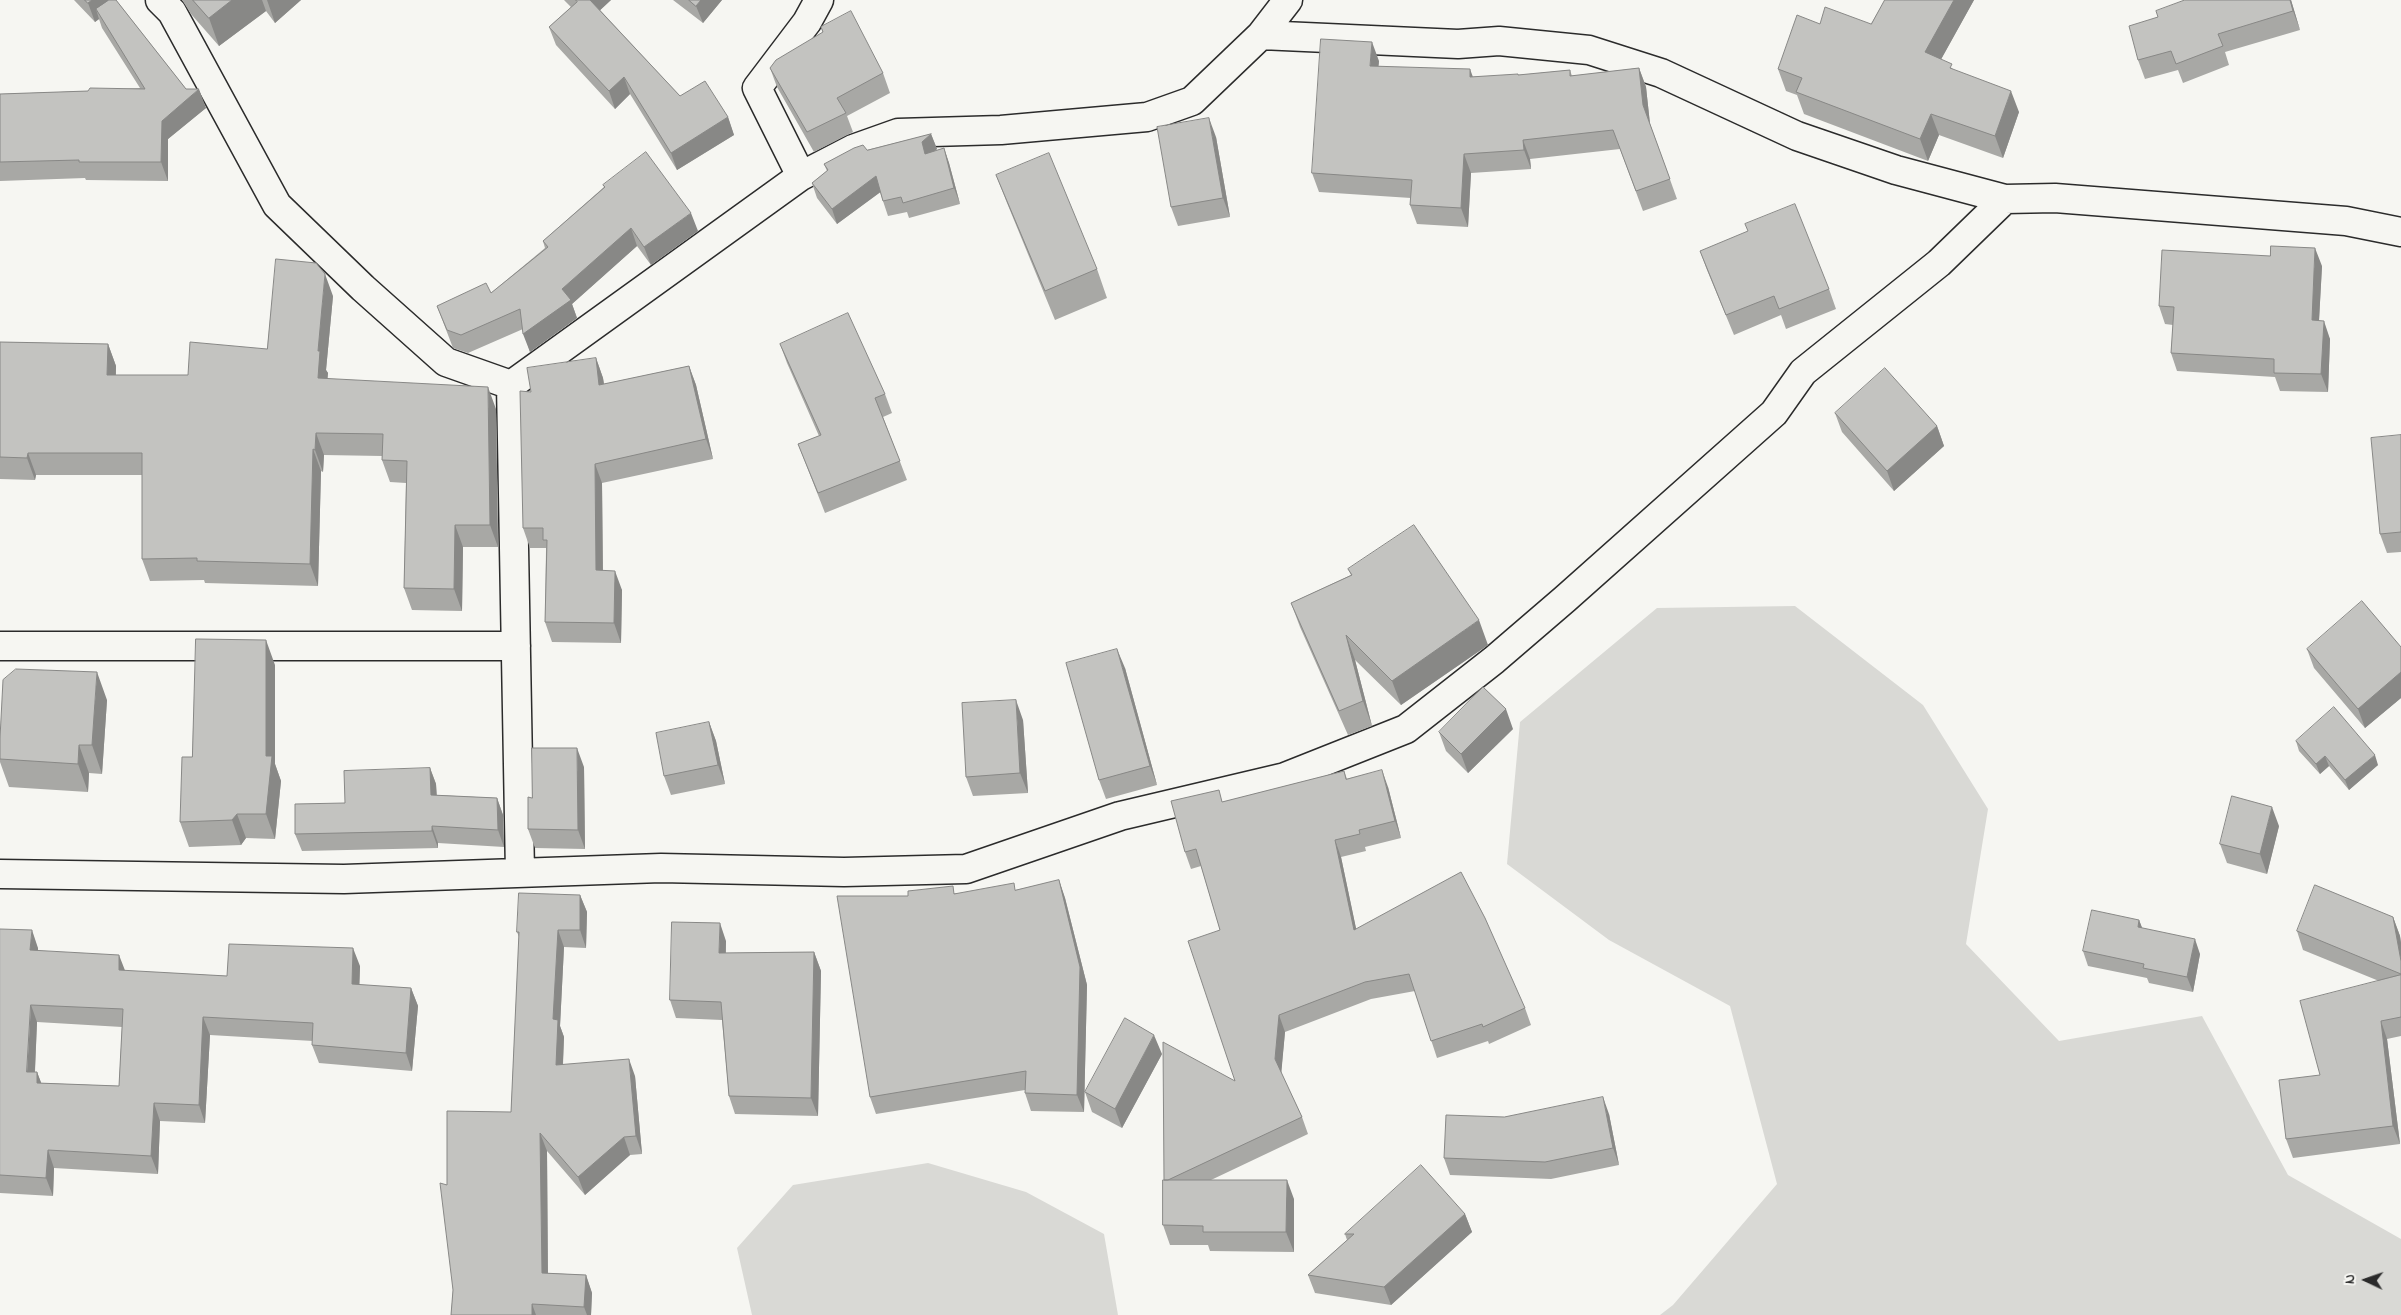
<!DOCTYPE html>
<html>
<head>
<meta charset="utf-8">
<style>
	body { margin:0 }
	#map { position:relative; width:2401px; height:1315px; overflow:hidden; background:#f6f6f2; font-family:"Indie Flower",sans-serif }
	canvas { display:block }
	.north { position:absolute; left:2341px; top:1255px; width:50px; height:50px; -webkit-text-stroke:4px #f6f6f2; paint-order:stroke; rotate:273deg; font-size:14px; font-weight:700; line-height:20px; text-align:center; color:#2b2b2b }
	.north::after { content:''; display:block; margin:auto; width:18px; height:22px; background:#2b2b2b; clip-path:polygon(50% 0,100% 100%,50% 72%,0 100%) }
</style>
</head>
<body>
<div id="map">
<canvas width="2401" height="1315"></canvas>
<div class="north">N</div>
</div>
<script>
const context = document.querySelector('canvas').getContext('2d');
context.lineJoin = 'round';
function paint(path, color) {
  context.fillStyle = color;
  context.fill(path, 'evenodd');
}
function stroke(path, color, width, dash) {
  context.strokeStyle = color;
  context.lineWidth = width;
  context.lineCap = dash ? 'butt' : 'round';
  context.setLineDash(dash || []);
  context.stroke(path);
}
paint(new Path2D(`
	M1795,606L1923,705L1988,809L1966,944L2059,1041L2202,1016L2288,1175L2401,1239V1315H1660L1673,1305L1777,1184L1730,1006L1609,940L1507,864L1520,722L1657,608Z
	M928,1163L1026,1192L1104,1234L1118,1315H752L737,1248L793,1185Z`), '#d9d9d5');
const minor = new Path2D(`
	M160,0L172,12L277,205L363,288L446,362L511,385
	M1261,35L1458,44L1499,41L1589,50L1661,73L1797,136L1896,170L2005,199L2055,198L2346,221L2401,232
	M801,176L757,88L807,22L819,0
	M511,385L801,176L853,149L898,133L1001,130L1147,117L1192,101L1261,35L1288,0
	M511,385L520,873
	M0,646H516
	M0,874L344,879L661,868L844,872L966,869L1120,816L1285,777L1406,729L1494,660L1565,599L1774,413L1803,372L1939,263L2005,199`);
stroke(minor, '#2b2b2b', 31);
stroke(minor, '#f6f6f2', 28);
paint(new Path2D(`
	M74,0H116L186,89L206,108L168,139V181L86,180L85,178L0,181V94L88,91L140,88L102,28L99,19L95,22Z
	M182,0H301L275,23L266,11L219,46L191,14Z
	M564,0H611L600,10L680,96L728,117L734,135L677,170L630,94L615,109L556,45L549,27L571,7Z
	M673,0H722L703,23Z
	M1885,0H1974L1941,59L1954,70L2019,112L2003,158L1939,135L1928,161L1804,114L1797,95L1786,91L1778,69L1820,24H1871Z
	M2185,0H2291L2300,30L2225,52L2229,65L2183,83L2178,70L2145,79L2138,60L2158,17Z
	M821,27L883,73L890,93L847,116L853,132L814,152L777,87L770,68L823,33Z
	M1379,61L1378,66L1473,77L1519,75L1570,70L1572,76L1639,68L1646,87L1650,124L1677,199L1643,211L1620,149L1530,159L1531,169L1471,173L1468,227L1417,224L1410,205L1411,198L1319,192L1312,173Z
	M931,134L937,149L935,151L944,148L949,163L960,204L909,218L907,212L888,216L880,192L837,224L817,198L812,183L827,171L824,164L867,150Z
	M1216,137L1230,217L1178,226L1171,207Z
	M996,175L1097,269L1107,298L1055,320L1007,203Z
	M603,185L698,231L651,265L637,246L572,304L577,318L530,352L523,329L468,353L453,348L437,306L491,293L545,248L543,241L604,187Z
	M1700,251L1829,289L1836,309L1786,329L1781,315L1734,335L1707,270Z
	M2322,266L2319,321L2330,339L2328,392L2280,391L2275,377L2177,371L2171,353L2173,325L2165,324L2159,306Z
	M333,296L326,370L328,373L327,379L496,409L498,547H463L462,611L412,610L404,588L406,483L390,482L382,460V456L324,455L323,472L321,471L318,586L205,583L204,580L150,581L142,559V475H36L35,480L0,479V342L108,344L116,366V375H188L267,349Z
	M780,344L885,394L892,413L883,417L907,480L825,513L798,444L819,436L787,363Z
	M596,358L603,378L604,384L689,366L696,385L713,459L602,483L603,570L622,590L621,643L552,642L545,622L546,550V548H530L523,528L531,392Z
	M1835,413L1937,426L1944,446L1894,491L1842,432Z
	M2401,435V552L2387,553L2380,534Z
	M1348,569L1488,645L1401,705L1355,660L1372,726L1348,735L1300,627L1291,603L1351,575Z
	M2401,647V698L2365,728L2314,668L2307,649Z
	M275,665V764L281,781L275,839L246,838L241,845L189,847L180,822L192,757Z
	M1125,668L1157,785L1106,799L1099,780Z
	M107,700L102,774L89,773L88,792L9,787L0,762V738Z
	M1023,720L1028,793L973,796L966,777Z
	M709,722L716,741L725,784L671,795L664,776Z
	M1513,729L1468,773L1446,751L1439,732Z
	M2296,741L2378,765L2349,790L2329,766L2320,774L2299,751Z
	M584,767L585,849L535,848L528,829L532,798Z
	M430,768L436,784L437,795L497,798L503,815L504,847L438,843V848L302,851L295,834L345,803Z
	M1344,771L1347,779L1388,787L1401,838L1365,847L1366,851L1341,857L1356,929L1525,1008L1531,1025L1489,1044L1488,1041L1437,1058L1415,991L1371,999L1285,1032L1281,1073L1302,1117L1308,1134L1211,1180L1294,1199V1252L1210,1251L1208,1245H1170L1163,1225L1164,1180L1235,1081L1220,930L1201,866L1191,869L1185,852L1223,802Z
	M2279,826L2267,874L2227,863L2220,844Z
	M1059,880L1065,898L1087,985L1084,1112L1031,1111L1025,1093V1090L876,1114L870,1097L908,896L1017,890Z
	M580,895L587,912L586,948L564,947L560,1026L564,1037L563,1065L635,1076L642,1154L630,1155L585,1195L547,1151L548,1273L586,1275L592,1293L591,1315H451L453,1290L447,1185L511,1112L519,937L517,932Z
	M2393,917L2400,936L2401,943V1036L2387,1039L2400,1144L2293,1158L2286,1139L2320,1075L2379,981L2303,950L2297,931Z
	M2139,920L2142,928L2200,954L2193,992L2149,983L2147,978L2088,966L2083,951Z
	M0,929L38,948V951L125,971L227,976L360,966L359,985L411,988L418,1006L412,1071L319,1063L312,1045L313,1041L210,1035L205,1123L160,1121L158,1174L54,1168L53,1196L0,1193ZM37,1022L122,1027L119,1086L41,1083L37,1072H35Z
	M726,941V953L814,952L821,971L818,1116L735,1114L729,1096L722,1020L676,1018L670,1000Z
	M1162,1054L1122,1128L1092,1112L1085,1092Z
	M1609,1114L1619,1165L1551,1179L1450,1175L1444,1158L1504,1117Z
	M1465,1214L1472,1232L1391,1305L1315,1293L1308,1275L1347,1240L1345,1234Z`), '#a8a8a5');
paint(new Path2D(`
	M92,0H111L96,9L99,19L95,22L88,3Z
	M232,0H262L266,11L219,46L209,18Z
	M267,0H301L275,23Z
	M589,0H611L595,15Z
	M701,0H722L703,23L696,6Z
	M1954,0H1974L1933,74L1925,52Z
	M2290,0H2291L2300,30L2293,11Z
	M1372,42L1379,61L1377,85L1370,66Z
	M1639,68L1646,87L1650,124L1677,199L1643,105Z
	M1470,69L1477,88L1470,77Z
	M624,77L630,94L615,109L609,91Z
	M199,89L206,108L168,139V181L161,162L162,121Z
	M2011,91L2019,112L2003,158L1995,136Z
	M1931,114L1939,135L1928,161L1920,139Z
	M728,117L734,135L677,170L671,153Z
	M1209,118L1216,137L1230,217L1223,198Z
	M931,134L937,149L927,157L925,154L922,142Z
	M1523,140L1530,159L1531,169L1524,150Z
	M944,148L949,163L960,204L954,188Z
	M1464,154L1471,173L1468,227L1461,208Z
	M876,176L882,191L837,224L832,209Z
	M691,213L698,231L651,265L644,247Z
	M631,228L637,246L572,304L577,318L530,352L523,334L562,289Z
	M2315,248L2322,266L2318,338L2312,320Z
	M325,274L333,296L326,370L328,373L326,400L318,378V351Z
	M2324,321L2330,339L2328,392L2321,374Z
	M108,344L116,366L115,397L107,375Z
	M596,358L603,378L607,405L599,385Z
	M689,366L696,385L713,459L706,439Z
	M488,387L496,409L498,547L490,525Z
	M1937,426L1944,446L1894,491L1887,471Z
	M316,433L324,455L323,472L315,450Z
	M313,449L321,471L318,586L310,564Z
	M28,453L36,475L35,480L27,458Z
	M595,464L602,483L603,590L596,570Z
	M455,525L463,547L462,611L454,589Z
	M615,571L622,590L621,643L614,623Z
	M1479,620L1488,645L1401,705L1392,681Z
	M1346,635L1355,660L1372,726L1363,701Z
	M266,640L275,665V764L281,781L275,839L266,814Z
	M1117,649L1125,668L1157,785L1150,766Z
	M97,672L107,700L102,774L92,745Z
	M2401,672V698L2365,728L2358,709Z
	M1016,700L1023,720L1028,793L1020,773Z
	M1506,709L1513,729L1468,773L1461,754Z
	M709,722L716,741L725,784L718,765Z
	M79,745L89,773L88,792L78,764Z
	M577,748L584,767L585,849L578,830Z
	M2375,755L2378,765L2349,790L2345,780Z
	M2325,756L2329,766L2320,774L2316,764Z
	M430,768L436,784L437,812L431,795Z
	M1382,770L1388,787L1401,838L1395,821Z
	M497,798L503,815L504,847L498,830Z
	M2272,807L2279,826L2267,874L2260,854Z
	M237,814L246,838L241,845L232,820Z
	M432,826L438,843V848L432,831Z
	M1335,840L1341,857L1360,947L1354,930Z
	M1059,880L1065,898L1087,985L1084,1112L1077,1095Z
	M580,895L587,912L586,948L580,930Z
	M2393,917L2400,936L2401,943V961Z
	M2139,920L2145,935L2138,927Z
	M720,923L726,941L725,971L719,953Z
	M32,930L38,948L37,968L30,950Z
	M558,930L564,947L560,1026L564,1037L562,1083L556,1065L553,1019Z
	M2195,939L2200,954L2193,992L2187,977Z
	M353,948L360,966L359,1002L352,984Z
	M814,952L821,971L818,1116L811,1098Z
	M119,955L126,973L119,970Z
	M411,988L418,1006L412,1071L406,1053Z
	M31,1005L37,1022L34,1090L27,1072Z
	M1279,1015L1285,1032L1281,1076L1275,1059Z
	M203,1017L210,1035L205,1123L199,1105Z
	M2381,1021L2387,1039L2400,1144L2393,1126Z
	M1154,1035L1162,1054L1122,1128L1115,1109Z
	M629,1059L635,1076L642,1154L636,1136Z
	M37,1072L44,1090L37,1083Z
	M1603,1097L1609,1114L1619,1165L1613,1148Z
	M154,1103L160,1121L158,1174L151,1156Z
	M540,1133L547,1151L548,1290L542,1273Z
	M624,1137L630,1155L585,1195L578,1177Z
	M48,1150L54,1168L53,1196L46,1178Z
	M1287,1180L1294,1199V1252L1286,1232Z
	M1465,1214L1472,1232L1391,1305L1384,1287Z
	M586,1275L592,1293L591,1315H587L584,1307Z
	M532,1304L536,1315H532Z`), '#888886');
const building = new Path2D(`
	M85,0H92L88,3Z
	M109,0H116L186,89H199L162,121L161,162H79V160L0,162V94L88,91L90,88L145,89L96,9Z
	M193,0H232L209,18Z
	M576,0H590L680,96L705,81L728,117L671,153L624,77L609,91L549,27L577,2Z
	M689,0H701L696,6Z
	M1885,0H1954L1925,52L1952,64L1950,68L2011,91L1995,136L1931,114L1920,139L1796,92L1802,78L1778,69L1797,15L1820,24L1825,7L1871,24Z
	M2185,0H2290L2293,11L2218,34L2223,46L2176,64L2171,51L2138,60L2129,26L2158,17L2156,11Z
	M851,11L883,73L837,98L846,113L807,132L770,68L776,60L823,32L821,27Z
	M1321,39L1372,42L1370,66L1470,69V77L1518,74V75L1570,70V76L1639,68L1643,105L1670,179L1636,191L1613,130L1523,140L1524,150L1464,154L1461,208L1410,205L1412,180L1312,173Z
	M1209,118L1223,198L1171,207L1157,127Z
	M931,134L922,142L925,154L944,148L954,188L903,203L901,197L883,201L876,176L832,209L812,183L828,170L824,164L854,148L863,145L867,150Z
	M646,152L691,213L644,247L631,228L562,289L571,300L523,334L520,309L461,335L447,330L437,306L486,283L491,293L548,247L543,241L605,187L603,185Z
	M1049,153L1097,269L1045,291L996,175Z
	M1795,204L1829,289L1779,309L1774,296L1726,315L1700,251L1748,231L1745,224Z
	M2271,246L2315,248L2312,320L2324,321L2321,374L2274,373V359L2171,353L2174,307L2159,306L2162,250L2270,256Z
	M276,259L316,263L325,274L318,351H320L318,378L488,387L490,525H455L454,589L404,588L407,461L382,460L383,434L316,433L315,450L313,449L310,564L197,561V558L142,559V453H28L27,458L0,457V342L108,344L107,375H188L190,342L267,349Z
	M848,313L885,394L875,398L900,461L818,493L798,444L821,435L780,344Z
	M596,358L599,385L689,366L706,439L595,464L596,570L615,571L614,623L545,622L547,540H543V528H523L520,391L531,392L527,368Z
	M1885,368L1937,426L1887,471L1835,413Z
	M2401,435V532L2380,534L2371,438Z
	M1414,525L1479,620L1392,681L1346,635L1363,701L1339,711L1291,603L1352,575L1348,569Z
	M2362,601L2401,647V672L2358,709L2307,649Z
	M196,639L266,640V756H272L266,814H237L232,820L180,822L182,757H192Z
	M1117,649L1150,766L1099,780L1066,663Z
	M16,669L97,672L92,745H79L78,764L0,759V738L3,680Z
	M1483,687L1506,709L1461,754L1439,732Z
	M1016,700L1020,773L966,777L962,703Z
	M2334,707L2375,755L2345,780L2325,756L2316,764L2296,741Z
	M709,722L718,765L664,776L656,733Z
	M532,748H577L578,830L528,829V797L532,798Z
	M430,768L431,795L497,798L498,830L432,826V831L295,834V804L345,803L344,771Z
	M1382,770L1395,821L1359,830L1360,834L1335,840L1354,930L1461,872L1485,918L1525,1008L1483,1027L1482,1024L1431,1041L1409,974L1365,982L1279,1015L1275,1059L1302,1117L1168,1180H1164L1163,1042L1235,1081L1188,941L1220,930L1196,849L1185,852L1171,801L1219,790L1222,802L1344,771L1346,779Z
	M2232,796L2272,807L2260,854L2220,844Z
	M1059,880L1080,967L1077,1095L1025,1093L1026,1071L870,1097L837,896H908V891L953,886L954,894L1014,883L1015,890Z
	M2315,885L2393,917L2401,961V974L2297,931Z
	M519,893L580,895V930H558L553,1019L558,1020L556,1065L629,1059L636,1136L624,1137L578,1177L540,1133L542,1273L586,1275L584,1307L532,1304V1315H451L453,1290L440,1183L447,1185V1111L511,1112L519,932H517Z
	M2092,910L2139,920L2138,927L2195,939L2187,977L2143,968L2144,964L2083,951Z
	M672,922L720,923L719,953L814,952L811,1098L729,1096L721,1002L670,1000Z
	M0,929L32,930L30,950L119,955V970L227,976L229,944L353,948L352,984L411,988L406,1053L312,1045L313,1023L203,1017L199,1105L154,1103L151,1156L48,1150L46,1178L0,1175ZM31,1005L123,1009L119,1086L37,1083V1072H27Z
	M2401,975V1017L2381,1021L2393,1126L2286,1139L2279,1080L2320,1075L2300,1001Z
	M1125,1018L1154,1035L1115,1109L1085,1092Z
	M1603,1097L1613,1148L1545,1162L1444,1158L1446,1115L1504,1117Z
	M1421,1165L1465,1214L1384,1287L1308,1275L1354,1234H1345Z
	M1163,1180H1287L1286,1232H1203V1226L1163,1225Z`);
paint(building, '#c3c3c0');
stroke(building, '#888886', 1);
</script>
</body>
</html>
